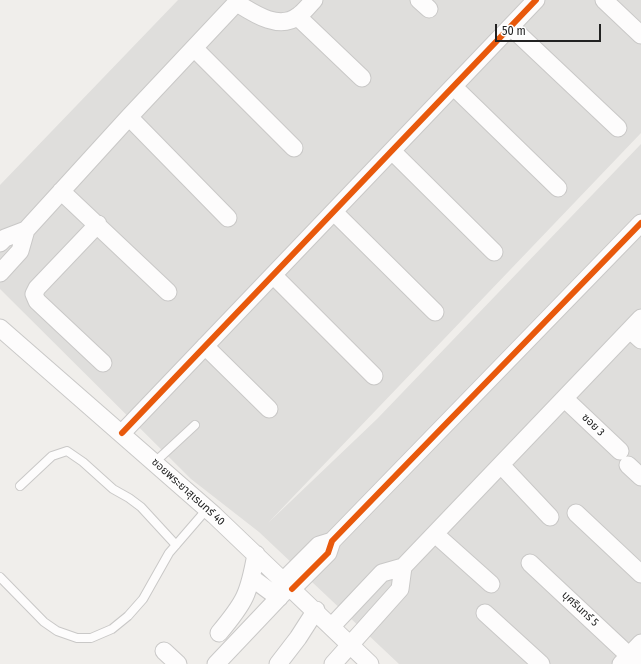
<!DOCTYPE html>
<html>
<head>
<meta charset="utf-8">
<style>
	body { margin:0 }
	#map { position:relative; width:641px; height:664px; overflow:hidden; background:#f0eeeb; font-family:"Fira Sans Condensed",sans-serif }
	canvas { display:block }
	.scale { position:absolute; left:495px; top:24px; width:106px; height:18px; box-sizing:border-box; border:2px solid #222; border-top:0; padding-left:5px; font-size:12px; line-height:14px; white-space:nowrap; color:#222; -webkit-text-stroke:3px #fff; paint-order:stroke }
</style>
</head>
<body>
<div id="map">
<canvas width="641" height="664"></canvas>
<div class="scale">50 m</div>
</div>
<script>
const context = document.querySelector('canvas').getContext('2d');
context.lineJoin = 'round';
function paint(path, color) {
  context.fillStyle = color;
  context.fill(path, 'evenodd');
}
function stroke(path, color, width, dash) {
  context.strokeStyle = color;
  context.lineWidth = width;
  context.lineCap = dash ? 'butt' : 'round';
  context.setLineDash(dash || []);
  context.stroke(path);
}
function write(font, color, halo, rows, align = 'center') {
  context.font = font + ' "Fira Sans Condensed","Noto Sans Thai",sans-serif';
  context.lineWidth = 3;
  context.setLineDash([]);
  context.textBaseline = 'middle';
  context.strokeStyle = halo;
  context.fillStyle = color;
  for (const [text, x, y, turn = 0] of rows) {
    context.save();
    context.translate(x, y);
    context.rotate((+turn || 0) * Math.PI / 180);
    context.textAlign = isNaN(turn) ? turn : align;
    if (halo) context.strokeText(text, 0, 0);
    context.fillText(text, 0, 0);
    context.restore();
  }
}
paint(new Path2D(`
	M178,0H641V133L268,523L377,419L641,144V664H399L259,532L191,479L0,289V185Z`), '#dfdedc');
const service = new Path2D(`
	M155,462L195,425
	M20,486L52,456L67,451L83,462L113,489L129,498L141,507L176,545
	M0,577L44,622L57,631L77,638H91L112,629L128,616L143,599L169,553L207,509`);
const minor = new Path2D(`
	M419,0L429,9
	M604,0L641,35
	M237,3C253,13 279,31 298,16C304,12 309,5 314,0
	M298,17L362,78
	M511,27L618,128
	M194,48L294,148
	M454,87L558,188
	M129,117L228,218
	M392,151L494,252
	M61,191L168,292
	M334,212L435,312
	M98,224L37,288L34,294L37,301L103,363
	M0,243L5,238L26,230L129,117L239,0
	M0,273L20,251L26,230
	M273,275L374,376
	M0,328L214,515L370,664
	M630,330L641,340
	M205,346L269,409
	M565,399L620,451
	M122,433L536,0
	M501,465L550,517
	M628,465L641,477
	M576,513L641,574
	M435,534L491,584
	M530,563L638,664
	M252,578L279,598
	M284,580L319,545L332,541
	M292,589L328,553L332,541L641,223
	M485,613L541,664
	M332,626L382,573L403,567L641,318
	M219,633C245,602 249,594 256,554
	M164,651L178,664
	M216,664L290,586
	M278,664L298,638L316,610
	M333,664L400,589L403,567
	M621,664L641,643`);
stroke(service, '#c9c8c7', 10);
stroke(minor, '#c9c8c7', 19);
stroke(service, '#fdfcfc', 8);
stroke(minor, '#fdfcfc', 17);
stroke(new Path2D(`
	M122,433L536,0
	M292,589L328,553L332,541L641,223`), '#e8590c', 6);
write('11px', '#222', '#fff', [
	["ซอย 3",593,425,44],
	["ซอยพระยาสุเรนทร์ 40",188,492,42],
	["บุศรินทร์ 5",580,609,43]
]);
</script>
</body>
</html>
